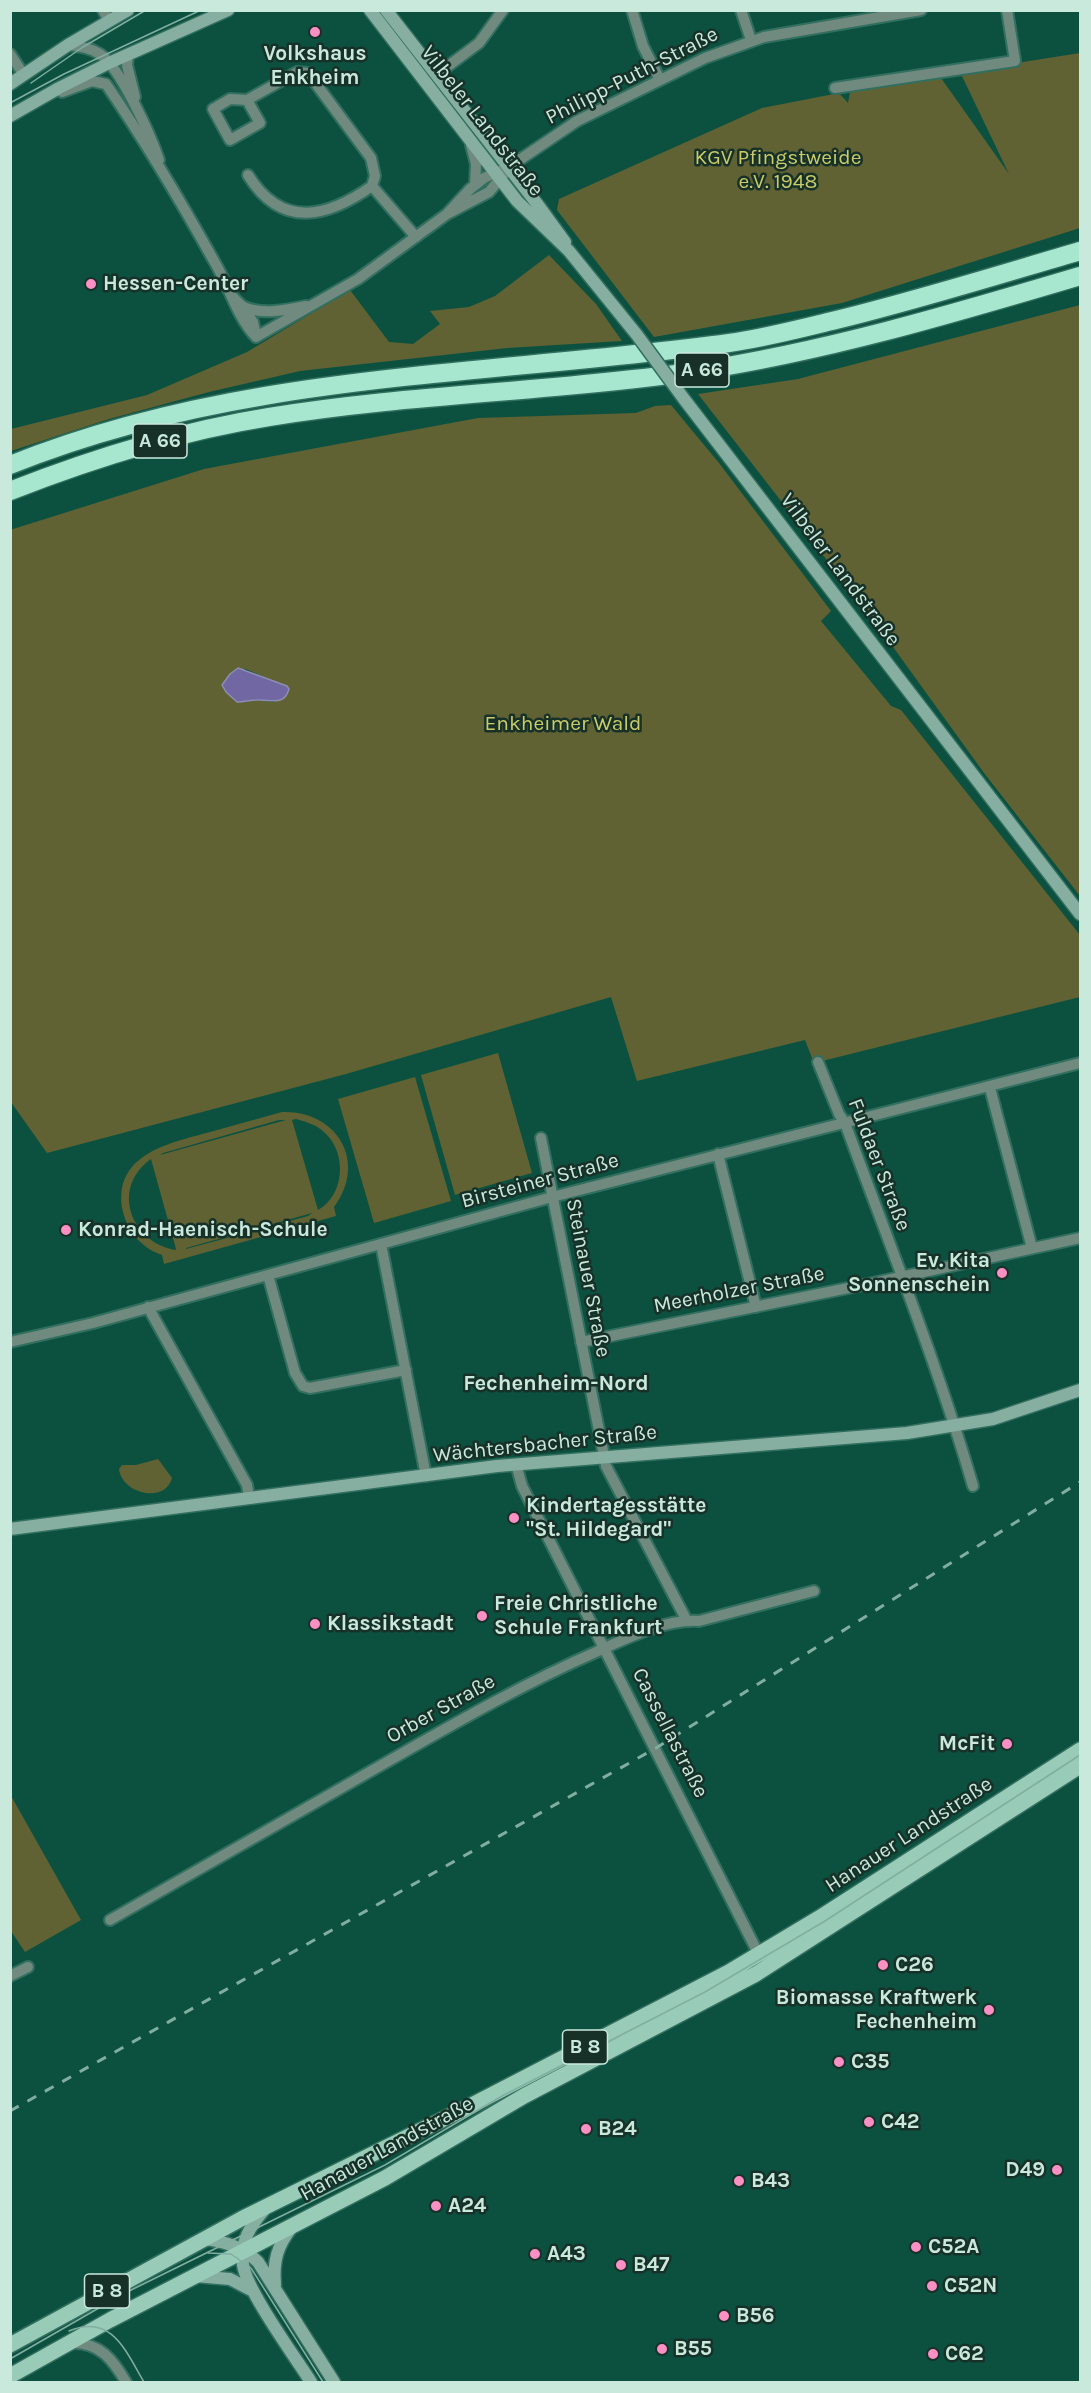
<!DOCTYPE html>
<html>
<head>
<meta charset="utf-8">
<style>
	body { margin:0 }
	#map { position:relative; width:1091px; height:2393px; overflow:hidden; background:#0c5140; font-family:Karla,sans-serif }
	canvas { display:block }
	.frame { position:absolute; inset:0; border:12px solid #cae9dd; pointer-events:none }
</style>
</head>
<body>
<div id="map">
<canvas width="1091" height="2393"></canvas>
<div class="frame"></div>
</div>
<script>
const context = document.querySelector('canvas').getContext('2d');
context.lineJoin = 'round';
function paint(path, color) {
  context.fillStyle = color;
  context.fill(path, 'evenodd');
}
function stroke(path, color, width, dash) {
  context.strokeStyle = color;
  context.lineWidth = width;
  context.lineCap = dash ? 'butt' : 'round';
  context.setLineDash(dash || []);
  context.stroke(path);
}
function write(font, color, halo, rows, align = 'center') {
  context.font = font + ' Karla,sans-serif';
  context.lineWidth = 5;
  context.setLineDash([]);
  context.textBaseline = 'middle';
  context.strokeStyle = halo;
  context.fillStyle = color;
  for (const [text, x, y, turn = 0] of rows) {
    context.save();
    context.translate(x, y);
    context.rotate((+turn || 0) * Math.PI / 180);
    context.textAlign = isNaN(turn) ? turn : align;
    if (halo) context.strokeText(text, 0, 0);
    context.fillText(text, 0, 0);
    context.restore();
  }
}
paint(new Path2D(`
	M1080,53V228L842,303L654,337L557,210L559,199L762,108L839,93L848,103L850,92L941,78L1009,174L960,72Z
	M549,255L596,304L622,341L507,348L300,371L209,392L109,419L11,451V429L147,395L247,352L350,290L389,342L413,344L440,324L430,311L469,307L495,296Z
	M1080,305V896L984,773L875,622L698,394L798,379Z
	M671,405L719,463L831,611L821,621L891,706L901,710L1080,935V997L814,1063L805,1040L637,1081L611,997L346,1074L47,1153L11,1102L10,530L204,469L478,418L636,413L655,406ZM246,669L273,681L281,683L274,702L254,700L245,702L230,674Z
	M498,1053L532,1173L455,1195L421,1075Z
	M415,1077L451,1201L374,1223L338,1099Z
	M282,1112C337,1110 368,1162 334,1207L336,1216L164,1264L162,1255C142,1248 128,1232 123,1212C111,1154 170,1143 210,1132C234,1125 258,1119 282,1112ZM296,1119C307,1122 317,1125 325,1133C347,1153 345,1195 318,1210L292,1120ZM279,1120H286L160,1155L163,1153ZM151,1159L176,1249V1250C131,1243 110,1188 151,1159ZM312,1213L308,1216L186,1249V1248Z
	M158,1459L172,1478C165,1504 122,1494 119,1469L122,1465H136Z
	M10,1794L81,1920L25,1952L11,1931Z`), '#606233');
const water = new Path2D(`
	M238,668L287,686L289,689C284,707 270,699 257,700C250,700 244,702 237,702L226,692L222,685L230,674Z`);
paint(water, '#7167a3');
stroke(water, '#8c8eb4', 1.5);
const street = new Path2D(`
	M103,10L109,21
	M632,10L643,46L660,80
	M741,10L751,40
	M68,45C79,46 91,48 100,54C120,67 151,136 159,160
	M10,54L24,75
	M128,55L127,65L135,97
	M436,75L479,43L503,10
	M835,88L1015,61L1007,10
	M62,92L92,81L106,84C145,141 180,200 214,261C229,286 236,315 256,337
	M247,100L260,123L230,140L213,109L230,99L247,100L297,72L308,73L371,158L375,176L372,186L416,237
	M471,145L476,164L475,185
	M248,175C282,230 328,217 372,186
	M447,214L470,189L484,178L509,167L577,121L705,58L764,37L921,10
	M233,297C236,300 240,305 244,307C262,315 287,310 306,306
	M242,306L253,322L256,336
	M256,337L358,279L447,214L489,192L505,173
	M818,1062L839,1114L845,1123C889,1243 937,1363 973,1486
	M990,1088L1032,1248
	M541,1138L606,1466L687,1621
	M718,1154L756,1307
	M381,1244L426,1476
	M268,1275L295,1373L303,1386L310,1388L406,1370
	M148,1307L247,1485L249,1497
	M10,1342L93,1323L552,1197L1080,1063
	M581,1342L873,1283L1080,1238
	M516,1464L522,1486L755,1947L763,1956
	M110,1920C197,1870 284,1820 371,1771C445,1729 518,1686 596,1652C627,1638 665,1619 699,1621L814,1591
	M10,1976L28,1967
	M71,2343C100,2342 113,2360 126,2382`);
const secondary = new Path2D(`
	M370,10L517,201L569,251L637,335
	M386,10L538,205L565,242
	M10,84L68,45L128,10
	M10,116L59,88L109,63L228,10
	M684,399L1080,914
	M10,1529L497,1466L907,1433L993,1419L1080,1390
	M264,2210C250,2226 240,2242 243,2265C247,2291 295,2357 311,2382
	M204,2239C224,2241 243,2247 258,2262L334,2382
	M195,2276L230,2279L253,2291
	M275,2285C273,2261 277,2246 292,2227`);
const primary = new Path2D(`
	M10,2345L243,2218L470,2106L729,1972L819,1918L1080,1750
	M10,2376L110,2320L385,2178L524,2096L756,1974L1080,1766`);
const highway = new Path2D(`
	M10,465C239,372 488,376 729,343C764,338 798,329 832,321C915,301 998,275 1080,251
	M10,491C94,458 181,431 269,417C409,394 551,392 691,372C824,352 952,314 1080,276`);
stroke(street, '#326f5f', 14);
stroke(secondary, '#326f5f', 15);
stroke(primary, '#326f5f', 18);
stroke(highway, '#326f5f', 21);
stroke(street, '#708a80', 10);
stroke(secondary, '#87afa1', 12);
stroke(primary, '#98ccb9', 15);
stroke(highway, '#a7e7d0', 18);
stroke(new Path2D(`
	M31,83L83,47L146,10
	M10,103L64,74L201,10
	M208,2253L231,2254L251,2268L323,2382
	M69,2331C112,2313 126,2352 144,2382
	M10,2359L125,2293L385,2165L502,2096L705,1992L825,1921L1080,1755`), '#81aea0', 1.5);
stroke(new Path2D(`
	M10,2111L656,1748L1080,1482`), '#81aea0', 3, [10, 10]);
const secondaryBridge = new Path2D(`
	M637,335L684,399`);
stroke(secondaryBridge, '#326f5f', 15, []);
stroke(secondaryBridge, '#87afa1', 12);
for (const [x, y, r, color] of [
	[315,32,6,"#fc8fc3"],
	[91,284,6,"#fc8fc3"],
	[66,1230,6,"#fc8fc3"],
	[1002,1273,6,"#fc8fc3"],
	[514,1518,6,"#fc8fc3"],
	[482,1616,6,"#fc8fc3"],
	[315,1624,6,"#fc8fc3"],
	[1007,1744,6,"#fc8fc3"],
	[883,1965,6,"#fc8fc3"],
	[989,2010,6,"#fc8fc3"],
	[839,2062,6,"#fc8fc3"],
	[869,2122,6,"#fc8fc3"],
	[586,2129,6,"#fc8fc3"],
	[1057,2170,6,"#fc8fc3"],
	[739,2181,6,"#fc8fc3"],
	[436,2206,6,"#fc8fc3"],
	[916,2247,6,"#fc8fc3"],
	[535,2254,6,"#fc8fc3"],
	[621,2265,6,"#fc8fc3"],
	[932,2286,6,"#fc8fc3"],
	[724,2316,6,"#fc8fc3"],
	[662,2349,6,"#fc8fc3"],
	[933,2354,6,"#fc8fc3"]
]) {
  const dot = new Path2D();
  dot.arc(x, y, r, 0, 2 * Math.PI);
  context.fillStyle = color;
  context.fill(dot);
  stroke(dot, '#173129', 2);
}
for (const [x, y, w] of [
	[702,370,54],
	[160,441,54],
	[585,2047,45],
	[107,2291,45]
]) {
  const box = new Path2D();
  box.roundRect(x - w / 2, y - 17, w, 34, 4.5);
  context.fillStyle = '#173129';
  context.fill(box);
  stroke(box, '#cae9dd', 1.5);
}
write('bold 20px', '#cae9dd', null, [
	["A 66",702,370],
	["A 66",160,441],
	["B 8",585,2047],
	["B 8",107,2291]
]);
write('bold 21px', '#cae9dd', '#173129', [
	["Volkshaus",315,54,"center"],
	["Enkheim",315,78,"center"],
	["Hessen-Center",103,284],
	["Konrad-Haenisch-Schule",78,1230],
	["Ev. Kita",990,1261,"right"],
	["Sonnenschein",990,1285,"right"],
	["Kindertagesstätte",526,1506],
	["\"St. Hildegard\"",526,1530],
	["Freie Christliche",494,1604],
	["Schule Frankfurt",494,1628],
	["Klassikstadt",327,1624],
	["McFit",995,1744,"right"],
	["C26",895,1965],
	["Biomasse Kraftwerk",977,1998,"right"],
	["Fechenheim",977,2022,"right"],
	["C35",851,2062],
	["C42",881,2122],
	["B24",598,2129],
	["D49",1045,2170,"right"],
	["B43",751,2181],
	["A24",448,2206],
	["C52A",928,2247],
	["A43",547,2254],
	["B47",633,2265],
	["C52N",944,2286],
	["B56",736,2316],
	["B55",674,2349],
	["C62",945,2354]
], 'left');
write('21px', '#cae9dd', '#173129', [
	["Philipp-Puth-Straße",632,76,-27],
	["Vilbeler Landstraße",482,121,52],
	["Vilbeler Landstraße",840,570,53],
	["Fuldaer Straße",879,1165,69],
	["Birsteiner Straße",540,1181,-15],
	["Steinauer Straße",588,1278,79],
	["Meerholzer Straße",739,1290,-11],
	["Wächtersbacher Straße",545,1444,-6],
	["Orber Straße",441,1709,-29],
	["Cassellastraße",670,1733,63],
	["Hanauer Landstraße",909,1835,-33],
	["Hanauer Landstraße",387,2149,-29]
]);
write('21px', '#c9cc68', '#173129', [
	["KGV Pfingstweide",778,158],
	["e.V. 1948",778,182],
	["Enkheimer Wald",563,724]
]);
write('bold 22px', '#cae9dd', '#173129', [
	["Fechenheim-Nord",556,1384]
]);
</script>
</body>
</html>
